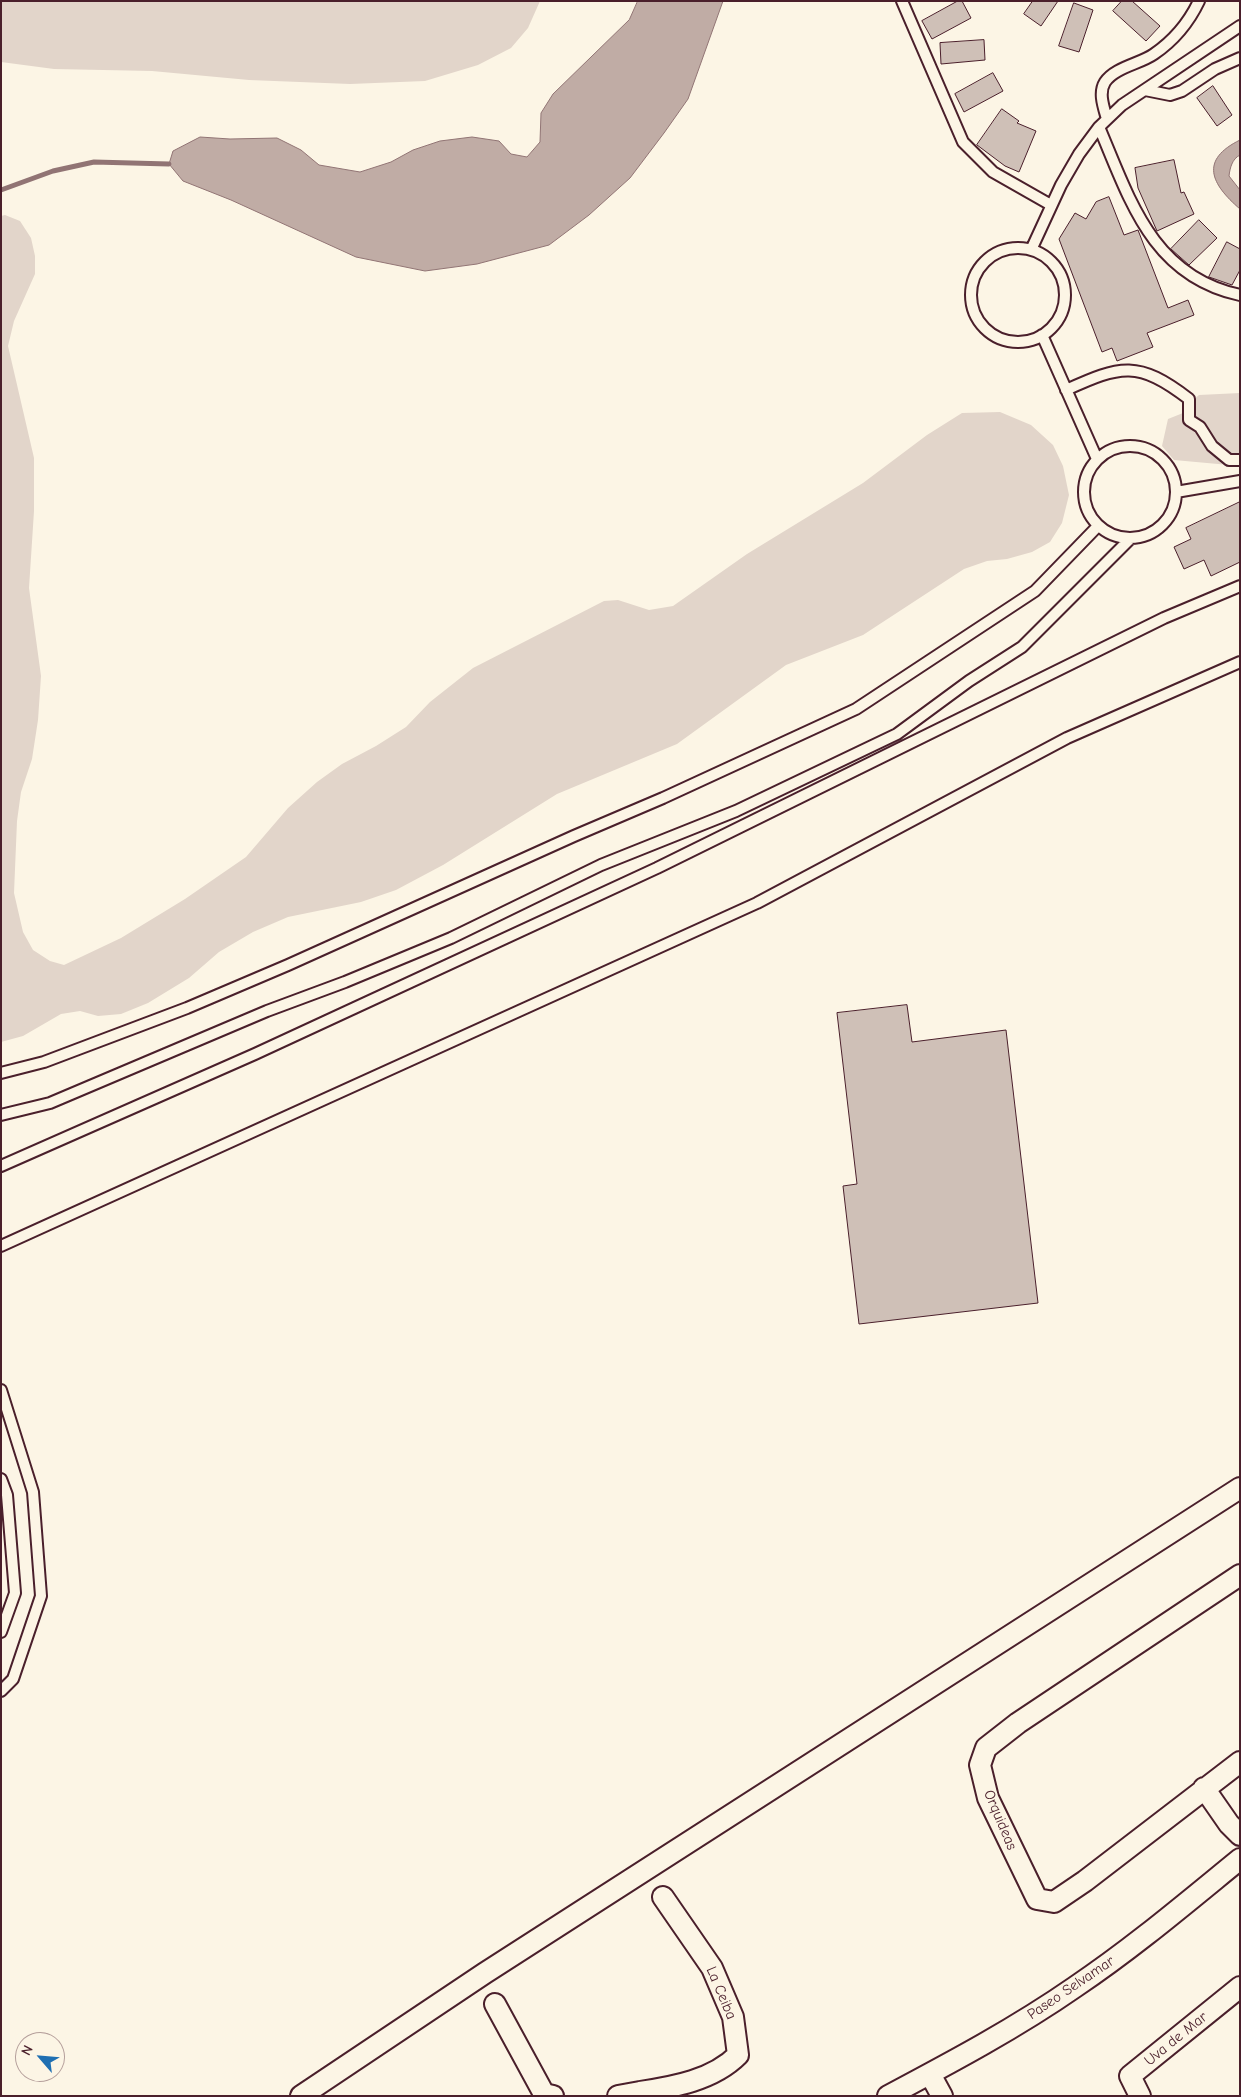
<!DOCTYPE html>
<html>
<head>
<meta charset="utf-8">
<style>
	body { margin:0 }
	#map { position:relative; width:1241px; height:2097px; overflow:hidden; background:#fcf5e5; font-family:"Comic Neue",sans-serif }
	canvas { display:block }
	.frame { position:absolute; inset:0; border:2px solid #4a1f2b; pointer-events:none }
	.north { position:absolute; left:15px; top:2032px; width:50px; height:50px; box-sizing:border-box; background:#fcf5e5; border:1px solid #b59f9b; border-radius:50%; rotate:297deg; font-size:14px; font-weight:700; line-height:20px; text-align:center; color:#4a1f2b }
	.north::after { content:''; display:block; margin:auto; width:18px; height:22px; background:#1f6fb2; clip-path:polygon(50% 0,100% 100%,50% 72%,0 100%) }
</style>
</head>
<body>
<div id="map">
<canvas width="1241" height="2097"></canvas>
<div class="frame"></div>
<div class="north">N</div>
</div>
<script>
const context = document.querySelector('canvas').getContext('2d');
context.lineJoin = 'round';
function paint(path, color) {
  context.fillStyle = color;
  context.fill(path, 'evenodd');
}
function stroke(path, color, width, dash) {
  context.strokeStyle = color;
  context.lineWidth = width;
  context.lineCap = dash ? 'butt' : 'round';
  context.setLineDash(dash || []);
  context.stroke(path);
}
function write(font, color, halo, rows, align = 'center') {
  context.font = font + ' "Comic Neue",sans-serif';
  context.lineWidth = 4;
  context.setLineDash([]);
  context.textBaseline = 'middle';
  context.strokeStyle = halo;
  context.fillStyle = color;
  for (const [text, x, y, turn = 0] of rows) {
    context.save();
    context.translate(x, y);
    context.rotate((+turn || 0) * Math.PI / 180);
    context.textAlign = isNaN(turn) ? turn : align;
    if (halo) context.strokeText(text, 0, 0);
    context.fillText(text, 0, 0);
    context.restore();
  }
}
paint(new Path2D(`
	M1,1H540L528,28L511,48L478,65L425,81L350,84L249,80L152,71L54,69L1,62Z
	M5,215L20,221L31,238L35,256V274L14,321L8,346L34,458V511L29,588L41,676L38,720L32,759L21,792L17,821L14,893L23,932L33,950L50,961L64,965L121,938L185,899L246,857L288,808L317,782L342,764L376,746L406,727L430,702L473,668L604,601L618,600L649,610L673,606L747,554L863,483L927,435L962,413L1000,412L1031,425L1053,445L1063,466L1069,495L1062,523L1050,542L1032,552L1007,559L987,561L964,569L863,635L786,665L677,744L557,794L443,865L396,890L361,902L288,917L253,932L219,952L189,978L148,1003L121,1014L98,1016L80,1011L61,1014L23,1036L1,1042V216Z
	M1240,393V466L1174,460L1162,446L1168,419L1183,413L1186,406L1199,395Z`), '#e2d5ca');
const water = new Path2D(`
	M638,1H723L688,99L664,133L630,178L589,215L549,245L477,264L425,271L356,257L231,200L183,181L169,164L173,151L200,137L230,139L277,138L301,150L319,165L360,172L391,162L413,150L440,141L472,137L499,141L511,154L527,157L540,142L541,113L553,94L629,20Z
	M1240,140V155C1232,159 1230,168 1229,176L1240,190V209C1211,184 1199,160 1240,140Z`);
paint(water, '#c0aca5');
stroke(water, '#917474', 1);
stroke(new Path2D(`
	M1,190L53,171L94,162L169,164`), '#917474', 5);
const building = new Path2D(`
	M958,1H962L971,18L932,39L922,21Z
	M1033,1H1058L1041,26L1024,14Z
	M1122,1H1132L1160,26L1146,41L1113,11Z
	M1074,3L1093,10L1079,52L1059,46Z
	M984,40L985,60L941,64L940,43Z
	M993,73L1003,91L964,112L955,94Z
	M1213,86L1232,115L1217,126L1197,98Z
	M1002,109L1019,121L1017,123L1036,131L1019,172L1005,166L977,145Z
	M1174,160L1181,193L1184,192L1194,214L1157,231L1138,188L1135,168Z
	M1109,197L1124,235L1138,230L1168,308L1188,300L1194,315L1147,333L1153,347L1117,361L1112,348L1102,352L1059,239L1075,213L1086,219L1096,202Z
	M1199,220L1217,238L1189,265L1171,249Z
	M1227,242L1240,249V270L1232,285L1209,277Z
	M1240,502V562L1211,576L1204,560L1184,569L1174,547L1191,539L1186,528Z
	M907,1005L912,1042L1006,1030L1038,1303L859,1324L843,1186L857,1184L837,1013Z`);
paint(building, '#cfc0b7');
stroke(building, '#4a1f2b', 1);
const lane = new Path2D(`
	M902,1L963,142L993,172L1051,205
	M1145,90L1170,95L1182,91L1215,69L1240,58
	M1107,119C1104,108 1098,93 1105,82C1115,67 1140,64 1154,54C1173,41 1189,22 1199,1
	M1099,127C1130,200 1152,276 1240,295
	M971 295a47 47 0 1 1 94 0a47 47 0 1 1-94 0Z
	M1031,250L1061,185L1079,154L1099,127L1122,105L1240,26
	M1042,335L1097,459
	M1066,390C1121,365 1138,360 1189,399V420L1200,427L1212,446L1229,460H1240
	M1084 492a46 46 0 1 1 92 0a46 46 0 1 1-92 0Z
	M1176,492L1240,481
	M1,1073L44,1062L187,1008L288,965L574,836L663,798L856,709L1035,591L1098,526
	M1,1115L50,1103L267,1011L345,982L451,938L601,865L736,811L897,734L969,681L1022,647L1131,538
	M1,1166L255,1054L657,868L1164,618L1240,586
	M1,1246L757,903L1067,738L1240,662
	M1,1390L33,1492L41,1596L13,1679L1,1691
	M1,1479L7,1495L15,1593L1,1632`);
const street = new Path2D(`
	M1240,1575L1018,1723L986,1748L980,1765L988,1798L1037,1899L1054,1902L1085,1881L1240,1762
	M1204,1788L1229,1824L1240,1835
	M495,2004L544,2094L553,2096
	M930,2074L942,2096
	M640,2092C674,2087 713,2080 738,2055L733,2017L712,1968L663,1897
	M301,2096L485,1973L1240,1488
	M618,2096L640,2092L642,2096
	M888,2096C952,2062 1016,2028 1075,1987C1133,1948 1186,1903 1240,1859
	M1140,2096L1130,2076L1240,1987`);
stroke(lane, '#4a1f2b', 14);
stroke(street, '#4a1f2b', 24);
stroke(lane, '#fcf5e5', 10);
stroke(street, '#fcf5e5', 20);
write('15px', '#4a1f2b', '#fcf5e5', [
	["Orquideas",1000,1820,67],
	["Paseo Selvamar",1071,1988,-34],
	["La Ceiba",721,1993,67],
	["Uva de Mar",1176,2039,-39]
]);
</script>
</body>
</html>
